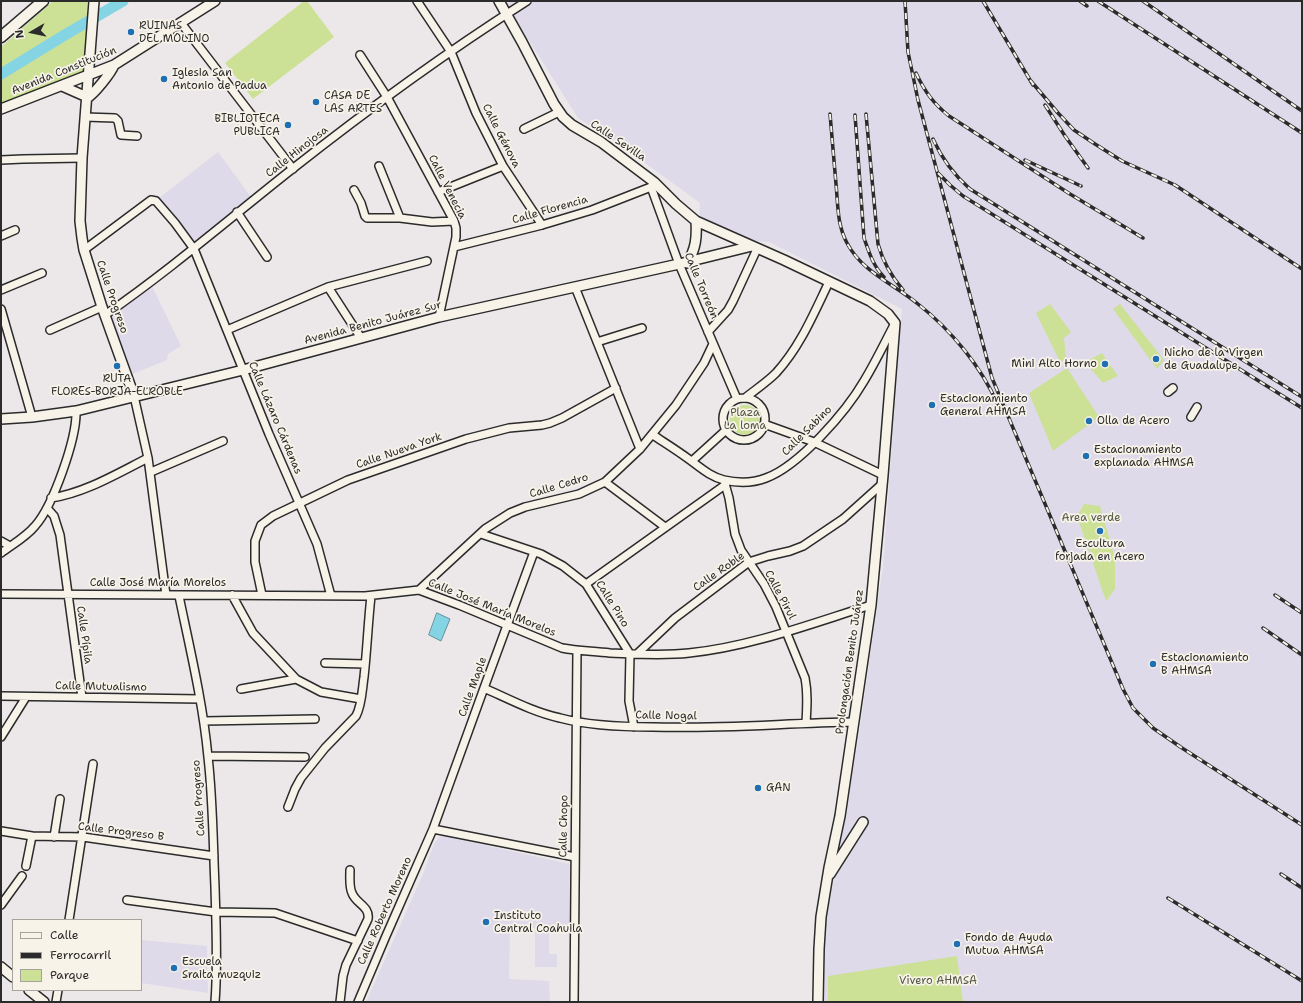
<!DOCTYPE html>
<html>
<head>
<meta charset="utf-8">
<style>
	body { margin:0 }
	#map { position:relative; width:1303px; height:1003px; overflow:hidden; background:#ece8e9; font-family:"Shantell Sans",sans-serif }
	canvas { display:block }
	.frame { position:absolute; inset:0; border:2px solid #2b2b2b; pointer-events:none }
	.legend { position:absolute; left:12px; top:919px; width:130px; height:72px; box-sizing:border-box; background:#f7f3e8; border:1px solid #a5a39c; margin:0; padding:5px 7px; list-style:none; font-size:12px; color:#2b2b2b }
	.legend li { display:flex; align-items:center; gap:8px; height:20px }
	.legend b { width:20px; border:1px solid #a5a39c }
	.north { position:absolute; left:12px; top:12px; width:40px; height:40px; -webkit-text-stroke:3px #f7f3e8; paint-order:stroke; rotate:261deg; font-size:11px; font-weight:700; line-height:16px; text-align:center; color:#2b2b2b }
	.north::after { content:''; display:block; margin:auto; width:14px; height:18px; background:#2b2b2b; clip-path:polygon(50% 0,100% 100%,50% 72%,0 100%) }
</style>
</head>
<body>
<div id="map">
<canvas width="1303" height="1003"></canvas>
<div class="frame"></div>
<ul class="legend">
<li><b style="height:5px;background:#f7f3e8"></b>Calle</li>
<li><b style="height:5px;background:#2b2b2b"></b>Ferrocarril</li>
<li><b style="height:11px;background:#cce196"></b>Parque</li>
</ul>
<div class="north">N</div>
</div>
<script>
const context = document.querySelector('canvas').getContext('2d');
context.lineJoin = 'round';
function paint(path, color) {
  context.fillStyle = color;
  context.fill(path, 'evenodd');
}
function stroke(path, color, width, dash) {
  context.strokeStyle = color;
  context.lineWidth = width;
  context.lineCap = dash ? 'butt' : 'round';
  context.setLineDash(dash || []);
  context.stroke(path);
}
function write(font, color, halo, rows, align = 'center') {
  context.font = font + ' "Shantell Sans",sans-serif';
  context.lineWidth = 3.5;
  context.setLineDash([]);
  context.textBaseline = 'middle';
  context.strokeStyle = halo;
  context.fillStyle = color;
  for (const [text, x, y, turn = 0] of rows) {
    context.save();
    context.translate(x, y);
    context.rotate((+turn || 0) * Math.PI / 180);
    context.textAlign = isNaN(turn) ? turn : align;
    if (halo) context.strokeText(text, 0, 0);
    context.fillText(text, 0, 0);
    context.restore();
  }
}
paint(new Path2D(`
	M504,1H1302V1002H824L826,921L843,829L860,727L883,566L902,309L769,242L752,241L699,216L700,203L630,152L578,118Z
	M218,152L251,197L193,243L159,198Z
	M152,286L181,346L168,354L167,360L130,375L108,315Z
	M443,836L570,864L569,927L549,928V954H557V967H535V928H510L509,979L549,981L550,1002H366L423,874L434,844L439,837Z
	M142,940L207,946L208,993L141,983Z`), '#dfdaea');
paint(new Path2D(`
	M53,1H87L86,72L1,107V47Z
	M304,1H307L334,37L253,99L225,63Z
	M1050,304L1071,332L1064,338L1066,359L1060,362L1036,313Z
	M1120,304L1164,360L1157,369L1113,309Z
	M1102,353L1118,376L1103,383L1085,362Z
	M1067,368L1099,417L1053,451L1029,393Z
	M730 420a15 15 0 1 1 30 0a15 15 0 1 1-30 0Z
	M1084,504L1100,506L1115,558V589L1106,601L1077,516Z
	M957,956L963,1002H828V976Z`), '#cce196');
const water = new Path2D(`
	M437,613L450,619L441,641L429,635Z`);
paint(water, '#85d4e3');
stroke(water, '#619099', 1);
stroke(new Path2D(`
	M1,74L63,36L123,1`), '#85d4e3', 11);
const minor = new Path2D(`
	M417,1L451,52L476,113L503,166L542,225
	M181,23L293,169
	M360,55L387,97L454,221L456,228V237L439,317
	M85,117L115,118L118,121L121,135L137,136
	M524,129L559,112
	M1,160L23,159L82,158
	M379,166L400,218
	M654,182L651,187L679,264L737,399
	M354,190L361,203L365,216L367,218H400L432,222L454,221
	M438,192L503,166
	M237,212L267,257
	M1,236L15,230
	M454,247L542,225L592,210L651,187
	M84,250L151,200L156,201L175,223L194,249L269,434L317,544L331,596
	M328,287L361,338
	M575,287L640,449
	M1,290L42,273
	M1,309L32,417
	M105,315C170,270 229,219 291,170C367,110 445,53 527,1
	M50,330L102,307
	M227,330L328,287L427,261
	M708,332L728,310L733,301L757,249
	M597,342L642,328
	M1168,392L1173,388
	M134,396L148,458L166,595
	M745,398C755,390 767,382 776,373C800,347 814,313 829,282
	M723 419a21 21 0 1 1 42 0a21 21 0 1 1-42 0Z
	M1191,417L1197,407
	M764,424L814,442L883,475
	M653,435C665,443 678,451 690,460C701,468 711,477 724,480C737,483 753,483 766,478C799,466 846,412 864,381C875,363 884,344 894,325
	M692,461L726,430
	M151,472L223,441
	M724,480L729,498L735,534L741,550L764,584L776,607L805,678C808,693 807,707 806,723
	M605,482L665,527
	M51,498C85,493 118,473 148,458
	M47,508L54,516L60,535L82,697
	M481,534L541,554L563,566L586,584L630,654L629,701L634,727
	M1,541L10,546
	M1,553C13,544 26,537 35,526C53,506 77,438 76,411
	M586,584L725,485
	M419,590L485,529L510,513L525,507L579,494L605,482L640,449L676,405L704,363L713,344
	M1,594L365,596L419,590L459,605L562,648C578,651 594,651 610,653C636,654 663,656 689,653C750,647 813,623 871,605
	M232,595L253,633L296,679L321,692L361,699
	M262,595L255,562V541L261,525L273,516L348,480L466,439L509,428L542,425L550,423L562,418L616,388
	M179,596C190,649 203,703 208,757C213,800 213,843 215,887C216,925 218,964 215,1002
	M637,654L675,618L749,562L768,556L790,551L803,546L843,519L882,484
	M325,663L365,664
	M484,688C509,699 533,712 560,718C590,726 622,727 653,727C720,729 787,723 854,722
	M241,689L296,679
	M1,696L200,699
	M204,721L315,719
	M1,737L26,697
	M208,756L305,757
	M288,807L295,789L301,778L325,748L356,716C362,705 362,690 364,677C367,650 368,623 371,596
	M433,829L575,857
	M1,831L32,836L83,837L214,856
	M54,837L60,799
	M26,866L32,836
	M127,900L216,912L275,913L358,941
	M1,905L22,876
	M69,920L93,764
	M56,1002L58,990
	M340,1002L343,976L346,965L368,919C370,906 356,904 352,893C349,887 350,878 350,870
	M358,1002L386,936L433,829L484,688L534,552
	M574,1002L577,650`);
const tertiary = new Path2D(`
	M94,1L82,158L80,221L82,238L84,250L102,307L134,396
	M499,1L522,42L554,104L563,117L572,125L601,142L654,182L676,204L696,221L784,260L870,301L888,314L895,323L883,475L871,605L840,816L829,868L821,917L819,949L818,1002
	M62,86L87,97
	M87,98C94,94 111,73 114,65
	M1,109L114,65L215,1
	M687,263C696,249 697,237 696,221
	M1,419L32,417L76,411L243,370L439,317L679,264L752,246
	M830,874L863,822
	M1,967L13,977
	M29,990L44,1002`);
const secondary = new Path2D(`
	M1,37L43,1`);
stroke(minor, '#2b2b2b', 10);
stroke(tertiary, '#2b2b2b', 12);
stroke(secondary, '#2b2b2b', 13);
stroke(minor, '#f7f3e8', 7);
stroke(tertiary, '#f7f3e8', 9);
stroke(secondary, '#f7f3e8', 10);
const rail = new Path2D(`
	M905,1L908,52L918,100L992,378L1123,689L1133,708L1153,728L1182,748L1302,825
	M983,1L1033,85
	M1080,1L1087,6
	M1098,1L1302,133
	M1143,1L1302,111
	M916,73C925,92 933,103 949,116L1070,194L1143,238
	M1030,80L1058,113L1074,130L1095,144L1122,161L1175,185L1302,269
	M1045,105L1065,136L1088,168
	M830,114C832,138 834,161 836,184C838,204 837,225 847,243C862,272 894,284 918,304C951,330 981,366 998,405
	M866,114L878,244C883,262 891,276 903,290
	M855,115L864,238C869,252 873,266 884,277
	M933,139C942,159 954,175 970,189L1302,397
	M1025,160L1081,186
	M938,173L950,185L963,196L1302,408
	M1275,595L1302,613
	M1263,628L1302,655
	M1281,874L1302,888
	M1168,898L1302,981`);
stroke(rail, '#2b2b2b', 3.5);
stroke(rail, '#f7f3e8', 2, [6]);
for (const [x, y, r, color] of [
	[131,32,4,"#1f6fb2"],
	[164,79,4,"#1f6fb2"],
	[316,102,4,"#1f6fb2"],
	[288,125,4,"#1f6fb2"],
	[1156,359,4,"#1f6fb2"],
	[1105,364,4,"#1f6fb2"],
	[117,366,4,"#1f6fb2"],
	[932,405,4,"#1f6fb2"],
	[1089,421,4,"#1f6fb2"],
	[1086,456,4,"#1f6fb2"],
	[1100,531,4,"#1f6fb2"],
	[1153,664,4,"#1f6fb2"],
	[758,788,4,"#1f6fb2"],
	[486,922,4,"#1f6fb2"],
	[957,944,4,"#1f6fb2"],
	[174,968,4,"#1f6fb2"]
]) {
  const dot = new Path2D();
  dot.arc(x, y, r, 0, 2 * Math.PI);
  context.fillStyle = color;
  context.fill(dot);
  stroke(dot, '#f7f3e8', 1.5);
}
write('11px', '#2b2b2b', '#f7f3e8', [
	["RUINAS",139,26],
	["DEL MOLINO",139,39],
	["Iglesia San",172,73],
	["Antonio de Padua",172,86],
	["CASA DE",324,96],
	["LAS ARTES",324,109],
	["BIBLIOTECA",280,119,"right"],
	["PUBLICA",280,132,"right"],
	["Nicho de la Virgen",1164,353],
	["de Guadalupe",1164,366],
	["Mini Alto Horno",1097,364,"right"],
	["RUTA",117,379,"center"],
	["FLORES-BORJA-ELROBLE",117,392,"center"],
	["Estacionamiento",940,399],
	["General AHMSA",940,412],
	["Olla de Acero",1097,421],
	["Estacionamiento",1094,450],
	["explanada AHMSA",1094,463],
	["Escultura",1100,544,"center"],
	["forjada en Acero",1100,557,"center"],
	["Estacionamiento",1161,658],
	["B AHMSA",1161,671],
	["GAN",766,788],
	["Instituto",494,916],
	["Central Coahuila",494,929],
	["Fondo de Ayuda",965,938],
	["Mutua AHMSA",965,951],
	["Escuela",182,962],
	["Sraita muzquiz",182,975]
], 'left');
write('11px', '#2b2b2b', '#f7f3e8', [
	["Avenida Constitución",64,71,-22],
	["Calle Génova",501,136,63],
	["Calle Sevilla",618,141,34],
	["Calle Hinojosa",297,152,-38],
	["Calle Venecia",447,187,63],
	["Calle Florencia",550,210,-16],
	["Calle Torreón",701,286,67],
	["Calle Progreso",112,297,71],
	["Avenida Benito Juárez Sur",373,323,-15],
	["Calle Lázaro Cárdenas",275,418,67],
	["Calle Sabino",807,431,-45],
	["Calle Nueva York",399,451,-19],
	["Calle Cedro",559,486,-17],
	["Calle Roble",719,572,-35],
	["Calle José María Morelos",158,583],
	["Calle Pirul",780,595,62],
	["Calle Pino",612,604,58],
	["Calle José María Morelos",492,608,22],
	["Calle Pípila",84,635,82],
	["Prolongación Benito Juárez",850,662,-82],
	["Calle Mutualismo",101,687,1],
	["Calle Maple",473,687,-70],
	["Calle Nogal",666,716,1],
	["Calle Progreso",199,798,-94],
	["Calle Chopo",564,826,-89],
	["Calle Progreso B",121,832,7],
	["Calle Roberto Moreno",385,911,-66]
]);
write('11px', '#535846', '#f7f3e8', [
	["Plaza",745,413],
	["La loma",745,426],
	["Area verde",1091,518],
	["Vivero AHMSA",938,981]
]);
</script>
</body>
</html>
